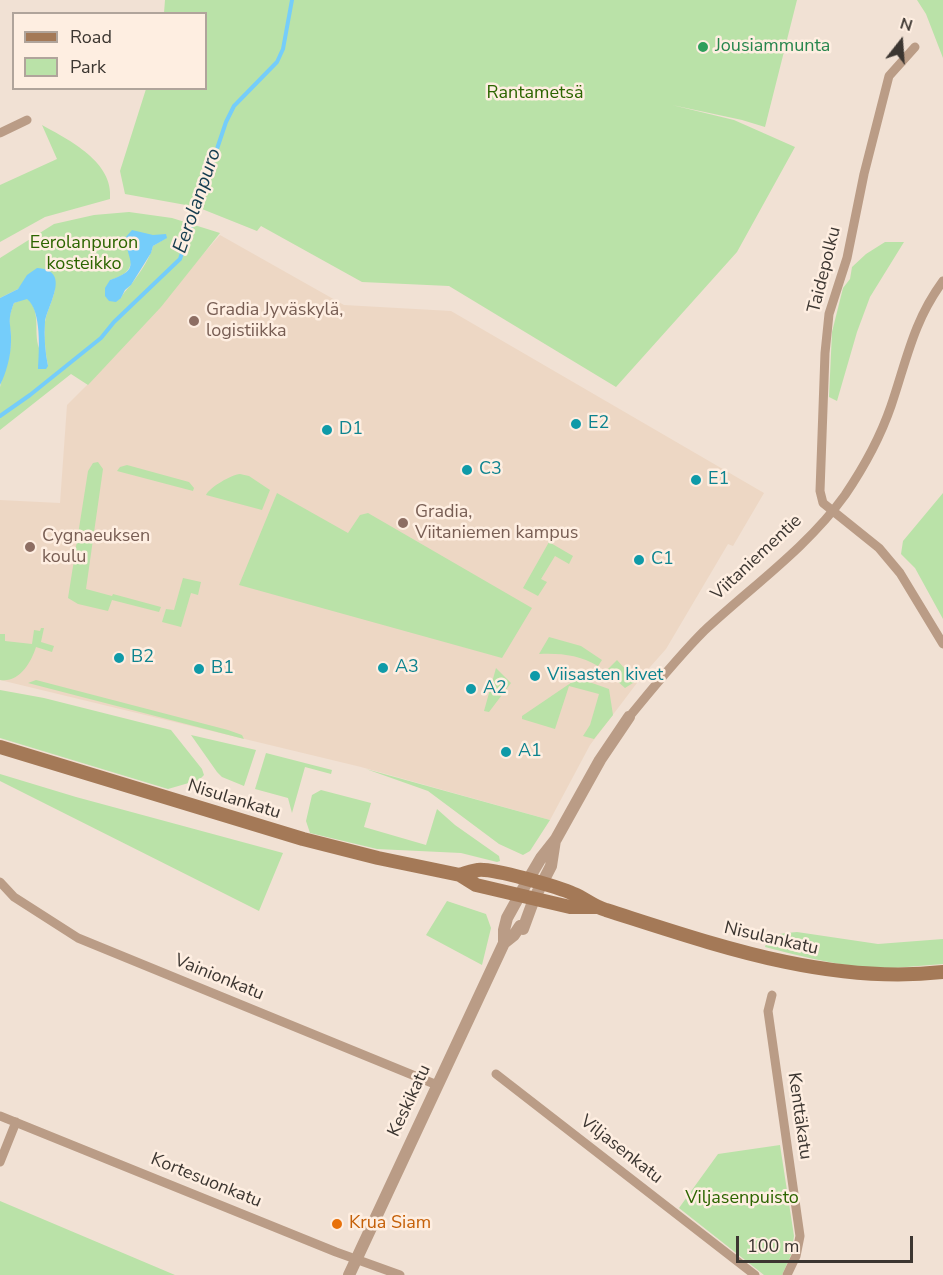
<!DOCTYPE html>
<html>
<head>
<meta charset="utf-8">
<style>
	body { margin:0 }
	#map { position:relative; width:943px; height:1275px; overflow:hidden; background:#f1e1d4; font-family:"Nunito Sans",sans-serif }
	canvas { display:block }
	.legend { position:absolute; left:12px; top:12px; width:195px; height:78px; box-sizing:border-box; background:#feeee1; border:2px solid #b0a49b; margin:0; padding:8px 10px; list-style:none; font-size:18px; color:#3c3631 }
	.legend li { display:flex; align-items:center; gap:12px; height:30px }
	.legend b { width:30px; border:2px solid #b0a49b }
	.north { position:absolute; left:871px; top:12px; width:60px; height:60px; -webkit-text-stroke:4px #feeee1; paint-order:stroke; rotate:17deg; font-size:16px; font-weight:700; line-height:24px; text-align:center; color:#3c3631 }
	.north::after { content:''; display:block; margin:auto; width:21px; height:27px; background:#3c3631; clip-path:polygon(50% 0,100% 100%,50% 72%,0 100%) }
	.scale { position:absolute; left:736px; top:1236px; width:177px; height:27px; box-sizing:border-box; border:3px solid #3c3631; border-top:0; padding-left:8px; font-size:18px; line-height:21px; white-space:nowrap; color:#3c3631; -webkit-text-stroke:4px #feeee1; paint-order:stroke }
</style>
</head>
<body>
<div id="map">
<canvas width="943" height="1275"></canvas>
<ul class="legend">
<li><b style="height:8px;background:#a47957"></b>Road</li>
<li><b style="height:16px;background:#bae2a8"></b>Park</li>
</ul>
<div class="north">N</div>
<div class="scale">100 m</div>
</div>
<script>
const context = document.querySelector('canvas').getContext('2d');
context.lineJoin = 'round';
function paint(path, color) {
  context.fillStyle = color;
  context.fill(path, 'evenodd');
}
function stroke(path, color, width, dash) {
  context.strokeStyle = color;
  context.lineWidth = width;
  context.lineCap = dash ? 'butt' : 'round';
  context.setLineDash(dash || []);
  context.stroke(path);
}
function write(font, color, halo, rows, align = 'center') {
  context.font = font + ' "Nunito Sans",sans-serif';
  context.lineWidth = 5;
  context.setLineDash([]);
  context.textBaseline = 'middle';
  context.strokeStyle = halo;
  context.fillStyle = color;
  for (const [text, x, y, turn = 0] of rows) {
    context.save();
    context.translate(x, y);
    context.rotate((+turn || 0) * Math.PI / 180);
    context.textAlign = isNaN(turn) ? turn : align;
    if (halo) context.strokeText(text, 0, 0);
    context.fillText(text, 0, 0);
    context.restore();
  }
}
paint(new Path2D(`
	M220,235L344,305L451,311L764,493L733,546L728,544L666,649L643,675L590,745L550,820L361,767L0,680V500L60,503L67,405L88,384Z`), '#edd7c4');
paint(new Path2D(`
	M165,0H797L765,127L742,120L672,105L734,120L795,147L737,252L616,387L449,286L362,282L261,226L257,231L197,207L125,194L120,171L146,89L206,88V14L164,13Z
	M917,0H943V58L926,14Z
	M42,125C69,140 114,162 110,199L45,217L0,242V185L57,159Z
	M129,212L172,218L220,233L161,307L88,385L71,374L0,430C0,416 0,400 0,387C3,372 11,356 11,340C11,323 6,322 14,303L27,298C42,312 33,331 39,348C41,354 45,360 48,366C45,352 44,336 45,322C48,303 66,283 45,269L18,289L0,298V258L54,224L94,215ZM166,234V238L153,246C150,258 141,271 133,282C129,288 124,291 121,298L110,280C121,277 133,271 131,257Z
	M885,242H904L870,297L857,332L837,401L829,397L832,332L843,288L850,279L852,267L866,254Z
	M98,462L103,469L86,589L112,596L113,594L161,607L159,612L112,600L108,611L78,604L68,598L88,471L93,463Z
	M127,465L189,482L194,488L193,491L117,471L120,467Z
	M240,474L249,476L270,490L262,510L206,495C210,487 231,475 240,474Z
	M277,493L348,533L360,515L368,513L532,608L502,658L239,585Z
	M943,493V619L915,568L901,554L903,541Z
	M549,542L573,556L569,564L555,556L541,579L547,582L538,596L523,588Z
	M183,578L201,582L198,595L191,593L181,627L162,622L166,609L174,610Z
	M41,628H44L41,642L54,646L52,652L36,647C31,663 19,683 0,680V634H5V641L32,644L34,630L40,631Z
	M549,637L581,646L602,660L598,666C579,655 561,653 539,654Z
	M617,660L636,681L625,688L606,671Z
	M496,668L511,683L489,712L484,711Z
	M578,678L609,689L613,715L594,739L583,736L590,725L599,694L569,686L555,729L522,719V716Z
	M36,680L228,730L242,735L244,739L28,683Z
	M0,690L44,698L171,730L202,769L204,775L199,780L168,789L0,738Z
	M191,735L256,750L244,786L222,777L217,772Z
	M266,753L332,770L331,774L305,767L292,813L288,798L255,789Z
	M366,769L550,820L530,851L523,855L499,844L428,791Z
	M0,774L76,797L283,853L259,911L0,781Z
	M321,790L371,803L364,827L426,845L437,809L455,825L499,856L500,861L497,862L461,853L377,849L310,833L306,821L312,795Z
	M447,901L486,914L491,928L482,965L426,935Z
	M797,932L878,944L943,939V964C916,966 887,970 860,967C827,963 796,955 765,947C769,932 783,934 797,932Z
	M780,1145L794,1236L791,1255L782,1275H764L679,1208L718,1154Z
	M0,1201L175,1275H0Z`), '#bae2a8');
paint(new Path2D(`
	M132,230L153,235L166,234L167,238L153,246L151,253L131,285L125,290L121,298L116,302L109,301L105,296V288L110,280C142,269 128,262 125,238Z
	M37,268C72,270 48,304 45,322C44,336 45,352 48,366L46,369H38C39,351 42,311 27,299L14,303C6,323 12,324 11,342C11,355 6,374 0,385V298L18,289L27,275Z`), '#75cdfa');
stroke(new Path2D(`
	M0,416L30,395L101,338L114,322L180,259L226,122L234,106L277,62L283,49L292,0`), '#75cdfa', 4);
stroke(new Path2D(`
	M915,47L889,76L864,174L847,258L829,314L825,353L820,491L823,503L879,548L900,573L943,644
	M0,133L27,120
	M629,717C653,688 677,658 704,631C751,587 807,548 845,495C864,467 880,438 891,406C907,359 913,322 943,281
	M0,882L14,897L78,938L437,1085
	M772,995L768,1011L800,1236L796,1256L787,1275
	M496,1074L755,1275
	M0,1116L336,1252L400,1275
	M0,1162L16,1122`), '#ba9c86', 9);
stroke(new Path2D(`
	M504,943L514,935L520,926L523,929L534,899L551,866L555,840
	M349,1275L504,943V930L507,918L528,880L541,858L556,839L600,760L629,717`), '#ba9c86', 12);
stroke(new Path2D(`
	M0,747L303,839L378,858L460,875L476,885L570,907H596
	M460,875C466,873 472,871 478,870C492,868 559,887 574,894C586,899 594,907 606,910C716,945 827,985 943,972`), '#a47957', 14);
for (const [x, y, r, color] of [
	[703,47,6,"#2e9e5b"],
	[194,321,6,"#8d6e63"],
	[576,424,6,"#0f9aa8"],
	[327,430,6,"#0f9aa8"],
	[467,470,6,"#0f9aa8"],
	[696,480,6,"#0f9aa8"],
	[403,523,6,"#8d6e63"],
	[30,547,6,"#8d6e63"],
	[639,560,6,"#0f9aa8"],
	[119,658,6,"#0f9aa8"],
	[383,668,6,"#0f9aa8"],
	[199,669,6,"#0f9aa8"],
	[535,676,6,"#0f9aa8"],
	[471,689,6,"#0f9aa8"],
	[506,752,6,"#0f9aa8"],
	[337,1224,6,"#e8710a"]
]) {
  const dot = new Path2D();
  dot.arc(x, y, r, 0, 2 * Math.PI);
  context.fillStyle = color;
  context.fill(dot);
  stroke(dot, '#feeee1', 2);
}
write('18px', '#27864d', '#feeee1', [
	["Jousiammunta",715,47]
], 'left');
write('18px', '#2c6500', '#feeee1', [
	["Rantametsä",535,94],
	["Eerolanpuron",84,244],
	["kosteikko",84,265],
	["Viljasenpuisto",742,1199]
]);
write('18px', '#3c3631', '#feeee1', [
	["Taidepolku",825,270,-76],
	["Viitaniementie",757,558,-43],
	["Nisulankatu",234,800,17],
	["Nisulankatu",771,939,13],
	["Vainionkatu",219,978,22],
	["Keskikatu",410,1101,-65],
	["Kenttäkatu",799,1116,82],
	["Viljasenkatu",621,1150,38],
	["Kortesuonkatu",206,1181,22]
]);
write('18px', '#785e54', '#feeee1', [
	["Gradia Jyväskylä,",206,311],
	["logistiikka",206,332],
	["Gradia,",415,513],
	["Viitaniemen kampus",415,534],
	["Cygnaeuksen",42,537],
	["koulu",42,558]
], 'left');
write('18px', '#0d838f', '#feeee1', [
	["E2",588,424],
	["D1",339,430],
	["C3",479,470],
	["E1",708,480],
	["C1",651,560],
	["B2",131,658],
	["A3",395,668],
	["B1",211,669],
	["Viisasten kivet",547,676],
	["A2",483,689],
	["A1",518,752]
], 'left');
write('18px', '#c56008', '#feeee1', [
	["Krua Siam",349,1224]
], 'left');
write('italic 20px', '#163d50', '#feeee1', [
	["Eerolanpuro",198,201,-71]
]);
</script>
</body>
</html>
